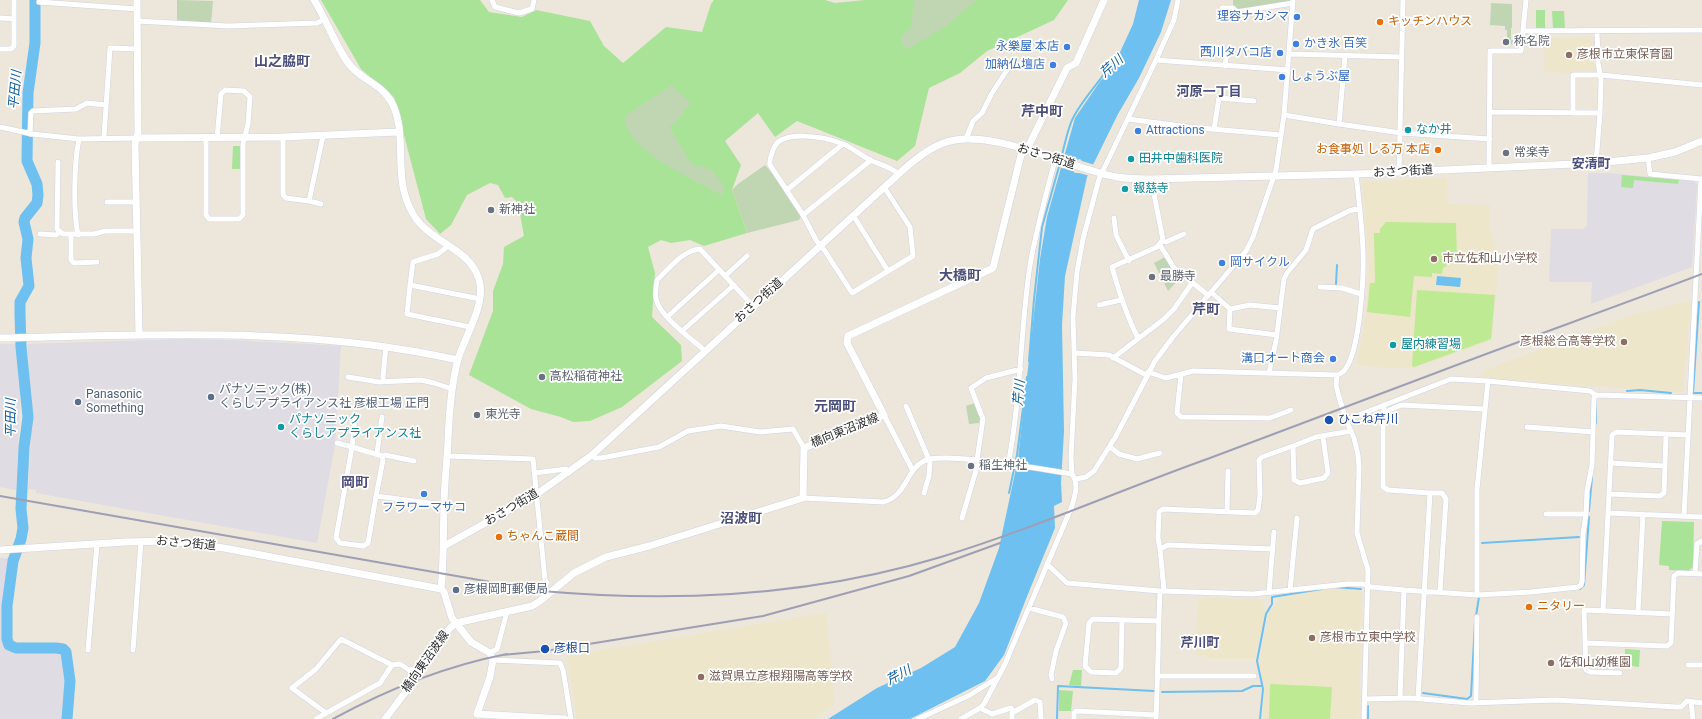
<!DOCTYPE html>
<html>
<head>
<meta charset="utf-8">
<style>
	body { margin:0 }
	canvas { display:block; background:#ece6db }
</style>
</head>
<body>
<canvas width="1702" height="719"></canvas>
<script>
const context = document.querySelector('canvas').getContext('2d');
context.lineJoin = 'round';
function paint(path, color) {
  context.fillStyle = color;
  context.fill(path, 'evenodd');
}
function stroke(path, color, width, dash) {
  context.strokeStyle = color;
  context.lineWidth = width;
  context.lineCap = dash ? 'butt' : 'round';
  context.setLineDash(dash || []);
  context.stroke(path);
}
function write(font, color, halo, rows, align = 'center') {
  context.font = font + ' Roboto,"Noto Sans JP",sans-serif';
  context.lineWidth = 3.5;
  context.setLineDash([]);
  context.textBaseline = 'middle';
  context.strokeStyle = halo;
  context.fillStyle = color;
  for (const [text, x, y, turn = 0] of rows) {
    context.save();
    context.translate(x, y);
    context.rotate((+turn || 0) * Math.PI / 180);
    context.textAlign = isNaN(turn) ? turn : align;
    if (halo) context.strokeText(text, 0, 0);
    context.fillText(text, 0, 0);
    context.restore();
  }
}
paint(new Path2D(`
	M1588,173H1608L1694,181L1697,185L1692,267L1591,304L1592,282H1549L1551,229H1583L1587,226Z
	M180,339L232,340L341,346L335,445L317,543L36,493V490L28,489L32,414L27,344Z
	M0,344H18L19,356L21,386L16,490L0,487Z
	M0,558H11L4,605L5,642L12,651L59,653L63,657L65,682L62,719H0Z`), '#dfdce4');
paint(new Path2D(`
	M1545,38H1591L1594,40V62L1597,74L1544,72Z
	M1447,178V204L1490,205V229L1499,255L1492,340L1415,368L1376,367L1357,364L1367,306L1369,262L1362,182Z
	M1691,301L1683,392L1484,379L1483,371L1638,313Z
	M1332,587L1362,590L1359,719H1263L1264,686L1259,663L1269,613L1282,595Z
	M1198,598L1262,599L1265,613L1255,659H1207V655H1195Z
	M826,613L835,704L814,719H577L567,656Z`), '#eee6ca');
paint(new Path2D(`
	M321,0H480L489,12L522,17L536,10L590,21L604,46L623,63L666,27L702,32L711,4L714,0H825L835,3L865,0H1068L1054,20L987,51L960,73L929,88L915,146L897,161L797,121L775,137L758,113L725,141L741,165L732,190L747,233L704,246L690,240L671,243L661,240L648,247L655,273L652,317L681,345L682,361L622,407L590,421L573,422L561,417L531,409L469,375L493,311V291L503,264L504,247L524,236L518,203L512,197L505,198L498,185L490,183L467,195L451,225L440,234L426,219L394,97L361,69Z
	M1536,10H1545V29H1536Z
	M1552,11H1564L1565,29H1553Z
	M233,146H241V169H232Z
	M1622,175L1679,180L1678,184L1634,180L1633,188L1621,187Z
	M1662,521L1694,522L1693,567L1688,571L1669,570V566L1659,565Z
	M1625,649L1640,650L1639,667L1625,665Z
	M1073,670H1082L1081,686L1069,685Z
	M1059,690L1073,691L1071,711H1059Z`), '#a9e397');
paint(new Path2D(`
	M177,0L213,1L211,24L177,21Z
	M914,0H977L945,27L906,50L900,38L911,27Z
	M1233,0H1291V2L1236,11L1233,5Z
	M1491,3L1512,4V28H1511V40L1521,41V45L1507,44V30H1505V26L1490,25Z
	M672,85L690,103L675,123L669,127L685,152V156L696,167L699,165L713,171L725,188L722,195C697,181 622,149 625,116Z
	M765,165L786,190L801,216L799,220L747,233L732,190L738,184Z
	M1165,257L1169,265L1181,277L1168,291L1154,263Z
	M975,403L982,420L979,421V423L969,424L966,406Z`), '#c0d6b2');
paint(new Path2D(`
	M1386,222L1456,223L1457,259L1443,268L1442,274L1432,273V277L1414,276L1410,317L1367,312L1370,283H1375L1374,233H1380V229Z
	M1417,290L1495,295L1491,339L1414,367L1412,366Z
	M1270,684L1332,687L1330,719H1269Z`), '#bdea92');
paint(new Path2D(`
	M1139,0H1171L1161,32L1139,78L1118,114L1087,177L1065,276L1062,325L1064,431L1061,483L1062,502L1054,506L1055,528L1028,594L1004,655L985,681L910,719H828L877,688L921,668L955,647L979,603L999,548L1018,459L1040,259L1047,217L1075,118L1101,80L1108,74L1116,61L1133,24Z
	M1437,276L1461,278L1460,287L1436,285Z`), '#6dc0ef');
paint(new Path2D(`
	M1062,155L1076,160L1080,159L1082,161L1095,165L1090,176L1079,173H1075L1073,171L1059,167Z`), '#ece6db');
stroke(new Path2D(`
	M1061,158C1065,145 1067,129 1074,116C1085,96 1102,79 1114,60L1116,61
	M1336,284L1337,265
	M1699,302L1693,393H1702
	M1029,361L1034,299L1042,227L1060,163
	M1627,391L1640,390L1671,393
	M1596,423V402
	M1009,493L1017,455L1027,377
	M1589,511L1592,477
	M1482,543L1579,537
	M1334,587L1361,589
	M1577,589H1580L1584,585L1589,517
	M1476,616L1479,597
	M1162,692L1242,691L1253,686H1262
	M1423,693L1467,699L1471,696L1475,622
	M1057,719L1058,686L1154,691
	M1260,719L1263,689L1257,661L1266,614L1272,604V597L1322,589
	M1368,719V706`), '#6dc0ef', 2);
stroke(new Path2D(`
	M35,0V43L28,93L27,161L37,184L38,195L37,203L25,218L24,222L28,239L26,258L29,286L20,302V314L21,347L28,417L24,447L21,509L23,528L21,539L13,561L7,606V639L9,645L16,648H56L63,649L66,652L70,681L67,719`), '#6dc0ef', 11);
const street = new Path2D(`
	M492,0L495,7L519,13L532,9L534,0
	M39,2L137,9
	M1222,8H1233L1237,12L1293,3
	M0,18L14,19
	M137,21L228,26L317,23L325,19
	M1403,22L1441,21
	M1524,31L1702,30
	M0,49H11L14,46V0
	M1290,54L1402,57
	M1345,56L1339,124L1401,133L1490,139
	M1156,60L1288,70
	M1225,66L1227,51
	M1490,112L1600,113
	M1573,113V75H1601L1702,85
	M1284,115L1339,124
	M1128,119L1188,127L1281,135
	M0,127L32,134L79,139L137,138
	M1214,129L1219,98L1254,101
	M30,134L31,113L33,111L76,109L87,103L106,105
	M104,137L110,48L137,49
	M283,137V195L286,198L309,201L321,204
	M206,138V215L209,219H239L243,215V144L248,124L250,97L244,91L225,90L221,94L217,138
	M966,139L973,121L982,113L992,93L1011,64
	M1648,158L1650,174L1702,179
	M58,162L57,229L63,234H94L105,231H137
	M1596,163L1600,113L1601,80L1598,63L1597,31
	M1489,168L1490,51H1521L1526,0
	M1399,172L1403,0
	M884,187L910,227L913,256L852,293L825,251L816,240L803,215L770,165C769,160 771,156 773,150C780,128 826,137 843,144C853,148 861,156 872,161C882,165 890,167 899,174
	M788,189L843,144
	M309,201L323,136
	M107,202H136
	M803,215L871,160
	M853,215L888,271
	M1114,218L1116,235L1129,261
	M40,234L56,235L60,232
	M71,235V260L74,263L97,262
	M78,235C73,210 74,164 79,139
	M1163,241L1166,242L1184,234
	M1160,245L1174,268L1208,295
	M448,246L438,254L413,262L410,285L480,299
	M725,276L747,256
	M410,285L407,314L470,327
	M1320,287L1342,288L1361,294
	M1211,292L1230,309L1250,305L1280,308
	M1099,305L1121,300
	M1230,309L1229,329L1277,335
	M667,317L719,270
	M682,331L734,285
	M1138,338C1126,315 1119,292 1112,267L1157,247L1163,240L1151,179
	M705,351C691,338 660,317 656,299C655,293 656,286 657,280C669,269 683,250 700,249L753,306
	M1075,353L1109,355L1146,375
	M1113,358L1164,319L1174,309L1192,283
	M1148,372L1166,378L1193,371L1337,375C1340,374 1344,372 1346,368C1360,348 1364,276 1363,251C1362,225 1359,200 1356,174
	M1269,373L1276,341L1284,279L1287,273L1306,250L1313,229L1349,211L1360,208
	M1181,374L1177,413L1181,417L1270,418L1291,410
	M1337,375L1336,385L1339,397L1346,420L1354,438L1358,455L1359,468L1357,533L1368,570L1364,719
	M348,377L379,382L421,380L434,383L452,389
	M384,381L383,377L386,346
	M1488,381L1590,391L1596,395L1702,398
	M1384,405L1383,432V487L1388,490L1430,493
	M906,406L930,462L929,476L924,493
	M1385,412L1401,405L1484,409
	M884,415L913,471
	M1346,420L1451,379L1488,381L1477,489V595
	M1527,427L1593,432
	M1323,437L1328,473L1324,478L1300,483L1294,480L1293,446L1316,437L1351,431
	M337,443L352,447L355,417
	M1110,447L1119,454L1137,459L1160,453
	M377,453L382,417
	M592,455L595,458H601L659,447L688,431L721,426L760,432L793,429L804,448
	M382,456L385,455L414,461
	M447,456L533,459L545,580L547,583
	M977,460L983,419L971,388L986,378L1021,369
	M1610,463L1664,466
	M1008,465C1021,399 1020,332 1030,265C1036,231 1045,198 1054,164
	M535,473L566,469L569,473
	M1072,474L1071,457L1075,379L1073,317L1077,272L1083,239L1099,179L1156,60L1174,20L1178,0
	M1076,479L1086,477L1094,471L1116,436L1155,361L1173,337L1246,251L1253,237L1276,170L1284,115L1293,0
	M1609,494L1660,496L1664,493L1666,435
	M376,496L383,460L382,456L352,447L336,538L340,543L363,546L368,543L376,496L444,505
	M803,498L883,502C907,496 905,471 924,461C941,451 1041,469 1066,473L1072,474C1079,484 1075,495 1072,506L1005,664L984,704L980,708L961,719
	M1227,512L1228,471
	M1608,513L1702,517
	M1546,514H1586
	M1684,516L1701,179
	M962,518L979,460
	M1160,549L1158,538L1159,512L1163,509L1255,513L1258,510L1260,495L1259,460L1262,457L1293,446
	M1047,564L1067,583L1160,591L1253,594L1347,584H1363L1371,587L1404,590L1477,595L1531,592L1578,587L1581,585L1582,581L1583,534L1586,514L1587,491L1592,465L1594,398L1596,395
	M1695,574L1697,544L1702,541
	M1164,590L1160,549L1168,545L1273,549
	M1290,590L1297,518
	M1269,592L1274,532
	M1029,608L1063,617L1066,623L1056,651L1051,675L1052,679
	M1603,611L1612,435L1616,432L1688,435
	M1638,612L1643,514
	M1122,620L1121,668L1116,673L1091,672L1085,666L1089,623L1093,619L1158,621
	M1585,643L1667,646L1671,643L1674,576L1678,573L1702,574
	M88,650L97,544
	M133,650L141,541
	M490,653L497,649L507,612
	M493,660L560,663L563,670L571,719
	M1688,665H1702
	M1620,673L1590,672L1586,670L1584,610L1672,614
	M1158,676H1254
	M1400,698L1404,590
	M1418,698L1430,493H1442L1446,499L1440,592
	M1365,699L1410,698L1469,703L1556,700L1676,707H1681L1687,701L1702,703
	M1691,702L1693,719
	M1476,703L1477,617
	M980,708L992,714L1011,708L1014,712
	M326,713L292,688L316,669L341,639L392,665
	M316,719L380,683L392,665L400,664L409,670L421,667
	M918,719L970,695L997,678
	M1012,719V713L1035,700L1040,702L1041,719
	M1074,719V713L1076,711L1156,715
	M1156,719C1158,676 1158,634 1160,591`);
const secondary = new Path2D(`
	M137,0L138,133L135,144L139,334
	M314,0C326,19 336,47 349,64C361,80 382,84 392,103C410,139 389,182 417,220C436,245 474,250 480,284C484,307 465,337 458,359C451,386 449,413 448,441C447,463 444,485 444,506C443,534 444,561 441,589L444,592L452,618L471,642L490,653L493,660L490,677L477,714L565,719
	M137,138L283,137L398,132
	M0,338C153,335 307,326 458,360
	M444,546L534,496L592,455L890,182C905,168 922,152 941,144C986,124 1070,169 1117,177C1128,179 1140,179 1151,179L1356,174L1596,163L1648,158L1675,152L1702,141
	M0,550L125,542L169,541L224,548L441,589
	M385,719L414,681L434,646L451,627L456,623L532,606L540,601L574,573L606,557L649,546L803,498L804,448L884,415L847,343L848,336L993,268L1021,155L1029,145L1067,68L1076,63L1104,0`);
stroke(street, '#d0d2e3', 6);
stroke(secondary, '#d0d2e3', 8);
stroke(street, '#fff', 5);
stroke(secondary, '#fff', 7);
stroke(new Path2D(`
	M0,496L542,591C676,603 812,596 941,557C1033,529 1120,490 1210,458C1285,430 1359,402 1433,374C1522,340 1613,308 1702,274
	M502,655L545,651L763,616L909,576L1000,543
	M333,719C388,689 445,666 507,654`), '#9e9fb4', 2);
for (const [x, y, r, color] of [
	[1297,17,4,"#3f7fe0"],
	[1380,22,4,"#e8710a"],
	[1506,42,4,"#6b7280"],
	[1296,44,4,"#3f7fe0"],
	[1067,47,4,"#3f7fe0"],
	[1280,53,4,"#3f7fe0"],
	[1569,55,4,"#8d6e63"],
	[1053,65,4,"#3f7fe0"],
	[1282,77,4,"#3f7fe0"],
	[1408,130,4,"#0f9aa8"],
	[1138,131,4,"#3f7fe0"],
	[1438,150,4,"#e8710a"],
	[1506,153,4,"#6b7280"],
	[1131,159,4,"#0f9aa8"],
	[1125,189,4,"#0f9aa8"],
	[491,210,4,"#6b7280"],
	[1434,259,4,"#8d6e63"],
	[1222,263,4,"#3f7fe0"],
	[1152,277,4,"#6b7280"],
	[1624,342,4,"#8d6e63"],
	[1393,345,4,"#0f9aa8"],
	[1333,359,4,"#3f7fe0"],
	[542,377,4,"#6b7280"],
	[211,397,4,"#5c6f8a"],
	[78,402,4,"#5c6f8a"],
	[477,415,4,"#6b7280"],
	[1329,420,5,"#1a4fb4"],
	[281,427,4,"#0f9aa8"],
	[971,466,4,"#6b7280"],
	[424,494,4,"#3f7fe0"],
	[499,537,4,"#e8710a"],
	[456,590,4,"#5c6f8a"],
	[1529,607,4,"#e8710a"],
	[1312,638,4,"#8d6e63"],
	[545,649,5,"#1a4fb4"],
	[1551,663,4,"#8d6e63"],
	[701,677,4,"#8d6e63"]
]) {
  const dot = new Path2D();
  dot.arc(x, y, r, 0, 2 * Math.PI);
  context.fillStyle = color;
  context.fill(dot);
  stroke(dot, '#fff', 1.5);
}
write('12px', '#366cbe', '#fff', [
	["理容ナカシマ",1289,17],
	["かき氷 百笑",1304,44,"left"],
	["永樂屋 本店",1059,47],
	["西川タバコ店",1272,53],
	["加納仏壇店",1045,65],
	["しょうぶ屋",1290,77,"left"],
	["Attractions",1146,131,"left"],
	["岡サイクル",1230,263,"left"],
	["溝口オート商会",1325,359],
	["フラワーマサコ",424,508,"center"]
], 'right');
write('12px', '#c56008', '#fff', [
	["キッチンハウス",1388,22],
	["お食事処 しる万 本店",1430,150,"right"],
	["ちゃんこ蔵間",507,537],
	["ニタリー",1537,607]
], 'left');
write('12px', '#5b616d', '#fff', [
	["称名院",1514,42],
	["常楽寺",1514,153],
	["新神社",499,210],
	["最勝寺",1160,277],
	["高松稲荷神社",550,377],
	["東光寺",485,415],
	["稲生神社",979,466]
], 'left');
write('12px', '#785e54', '#fff', [
	["彦根市立東保育園",1577,55],
	["市立佐和山小学校",1442,259],
	["彦根総合高等学校",1616,342,"right"],
	["彦根市立東中学校",1320,638],
	["佐和山幼稚園",1559,663],
	["滋賀県立彦根翔陽高等学校",709,677]
], 'left');
write('12px', '#0d838f', '#fff', [
	["なか井",1416,130],
	["田井中歯科医院",1139,159],
	["報慈寺",1133,189],
	["屋内練習場",1401,345],
	["パナソニック",289,420],
	["くらしアプライアンス社",289,434]
], 'left');
write('12px', '#292929', '#fff', [
	["おさつ街道",1046,157,17],
	["おさつ街道",1403,172,-3],
	["おさつ街道",759,301,-42],
	["橋向東沼波線",845,431,-22],
	["おさつ街道",512,508,-30],
	["おさつ街道",186,544,5],
	["橋向東沼波線",426,662,-55]
]);
write('12px', '#4e5e75', '#fff', [
	["パナソニック(株)",219,390],
	["くらしアプライアンス社 彦根工場 正門",219,404],
	["Panasonic",86,395],
	["Something",86,409],
	["彦根岡町郵便局",464,590]
], 'left');
write('12px', '#164399', '#fff', [
	["ひこね芹川",1338,420],
	["彦根口",554,649]
], 'left');
write('italic 13px', '#0c5c9a', '#fff', [
	["芹川",1112,67,-42],
	["平田川",16,90,-85],
	["芹川",1020,393,-85],
	["平田川",12,418,-90],
	["芹川",899,676,-28]
]);
write('bold 13px', '#4a4e7a', '#fff', [
	["河原一丁目",1209,93],
	["安清町",1591,165],
	["芹川町",1200,644]
]);
write('bold 14px', '#4a4e7a', '#fff', [
	["山之脇町",282,62],
	["芹中町",1042,112],
	["大橋町",960,276],
	["芹町",1206,310],
	["元岡町",835,407],
	["岡町",355,483],
	["沼波町",741,519]
]);
</script>
</body>
</html>
